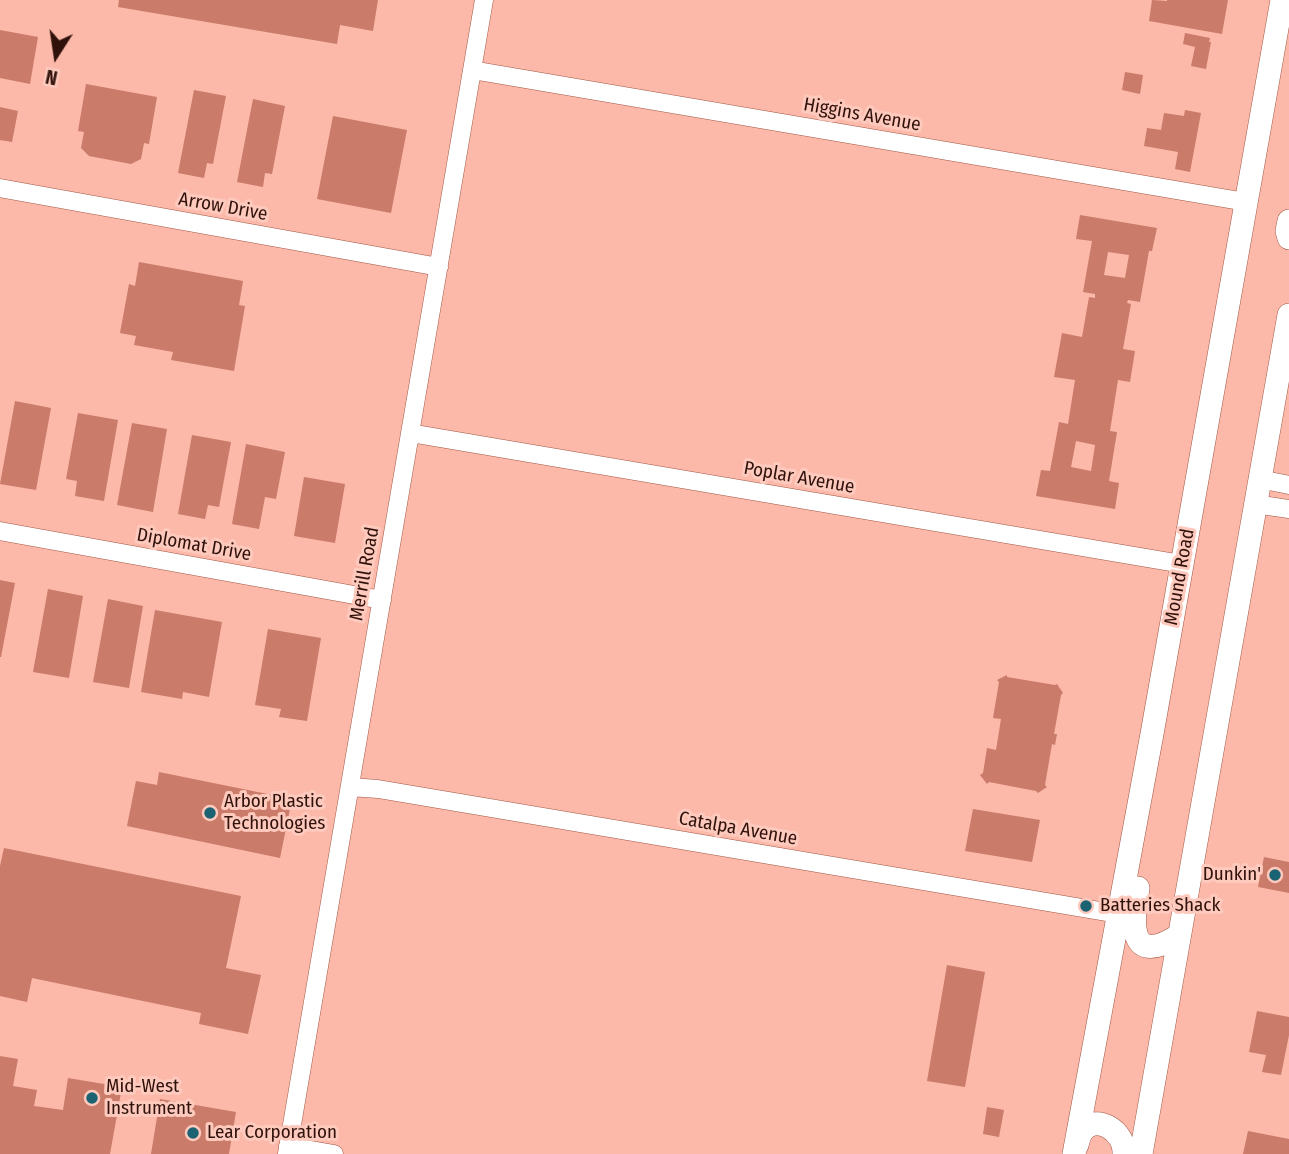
<!DOCTYPE html>
<html>
<head>
<meta charset="utf-8">
<style>
	body { margin:0 }
	#map { position:relative; width:1289px; height:1154px; overflow:hidden; background:#fcb8a8; font-family:"Fira Sans Condensed",sans-serif }
	canvas { display:block }
	.north { position:absolute; left:21px; top:21px; width:70px; height:70px; -webkit-text-stroke:5px #fecabe; paint-order:stroke; rotate:192deg; font-size:19px; font-weight:700; line-height:28px; text-align:center; color:#30120b }
	.north::after { content:''; display:block; margin:auto; width:24px; height:32px; background:#30120b; clip-path:polygon(50% 0,100% 100%,50% 72%,0 100%) }
</style>
</head>
<body>
<div id="map">
<canvas width="1289" height="1154"></canvas>
<div class="north">N</div>
</div>
<script>
const context = document.querySelector('canvas').getContext('2d');
context.lineJoin = 'round';
function paint(path, color) {
  context.fillStyle = color;
  context.fill(path, 'evenodd');
}
function stroke(path, color, width, dash) {
  context.strokeStyle = color;
  context.lineWidth = width;
  context.lineCap = dash ? 'butt' : 'round';
  context.setLineDash(dash || []);
  context.stroke(path);
}
function write(font, color, halo, rows, align = 'center') {
  context.font = font + ' "Fira Sans Condensed",sans-serif';
  context.lineWidth = 6;
  context.setLineDash([]);
  context.textBaseline = 'middle';
  context.strokeStyle = halo;
  context.fillStyle = color;
  for (const [text, x, y, turn = 0] of rows) {
    context.save();
    context.translate(x, y);
    context.rotate((+turn || 0) * Math.PI / 180);
    context.textAlign = isNaN(turn) ? turn : align;
    if (halo) context.strokeText(text, 0, 0);
    context.fillText(text, 0, 0);
    context.restore();
  }
}
paint(new Path2D(`
	M119,0H378L373,31L340,25L337,44L118,7Z
	M1152,0L1167,1V0H1228L1222,34L1149,21Z
	M0,30L38,37L30,84L0,78Z
	M1185,33L1210,38L1209,42H1211L1206,69L1191,66L1195,47L1183,44Z
	M1125,72L1143,75L1140,94L1122,90Z
	M86,84L157,97L149,144L144,143L141,159L131,164L89,156L81,148L84,132L78,131Z
	M194,90L226,96L213,164L207,163L204,178L178,173Z
	M253,99L285,106L272,174L265,173L263,187L237,182Z
	M0,107L18,111L12,142L0,140Z
	M1185,110L1201,113L1190,172L1175,169L1178,152L1144,146L1147,128L1161,130L1164,113L1184,116Z
	M333,116L407,130L391,213L317,199Z
	M1080,215L1157,228L1152,251H1149L1140,302L1128,300L1127,303L1131,304L1123,349L1135,351L1130,382L1118,380L1110,431L1117,432L1109,481L1119,483L1115,509L1036,496L1041,470L1050,471L1059,422L1068,424L1075,380L1054,377L1062,333L1082,337L1089,297L1095,298V294L1083,292L1092,241L1076,239ZM1108,252L1129,255L1125,278L1104,275ZM1076,441L1095,445L1091,471L1071,467Z
	M139,262L243,281L239,305L245,306L234,371L171,360L173,352L134,345L136,336L120,333L129,284L135,286Z
	M15,401L51,408L36,490L0,484Z
	M78,413L118,420L104,501L75,496L77,481L66,479Z
	M132,423L167,429L153,512L117,505Z
	M192,435L231,442L219,507L208,505L205,519L178,514Z
	M246,444L285,452L276,499L265,497L259,529L232,524Z
	M304,477L345,484L335,543L294,536Z
	M0,580L15,583L1,657H0Z
	M48,589L83,596L69,678L33,672Z
	M108,599L143,606L129,688L93,682Z
	M155,610L222,622L209,697L183,692L182,699L141,692Z
	M268,629L321,638L307,721L279,717L281,709L255,705Z
	M1007,675V677L1055,685L1057,684L1063,693L1061,695L1054,734H1057L1055,745L1052,744L1045,785L1047,787L1038,793L1036,791L989,782L987,784L980,775L983,773L987,748L996,750L1001,719L993,718L999,682L997,680Z
	M159,772L292,799L280,858L127,826L136,781L157,785Z
	M973,809L1040,820L1032,862L965,851Z
	M4,848L241,896L226,968L261,975L248,1034L199,1024L201,1013L32,978L27,1002L0,996V866Z
	M1264,857L1289,862V893L1258,887Z
	M947,965L985,972L965,1087L927,1081Z
	M1257,1011L1289,1017V1035L1281,1075L1262,1072L1266,1055L1249,1052Z
	M0,1056L18,1059L13,1086L37,1090L34,1106L63,1110L68,1078L122,1087L110,1154H0Z
	M160,1099L236,1112L229,1154H151Z
	M987,1107L1004,1110L999,1137L983,1134Z
	M1248,1131L1289,1139V1154H1243Z`), '#ca7b69');
const minor = new Path2D(`
	M472,70L1246,202
	M0,188L439,267
	M410,433L1182,564
	M1259,479L1289,485
	M1255,504L1289,509
	M0,531L382,600
	M350,787L378,789L1118,914
	M288,1146L334,1154
	M287,1154L484,0`);
const major = new Path2D(`
	M1289,221L1287,231L1289,238
	M1138,888C1132,923 1128,967 1178,936
	M1077,1145C1078,1141 1079,1137 1081,1133C1095,1111 1126,1132 1124,1154
	M1074,1154L1152,734L1282,0
	M1141,1154L1289,315`);
stroke(minor, '#a25746', 19);
stroke(major, '#a25746', 24);
stroke(minor, '#fff', 18);
stroke(major, '#fff', 23);
for (const [x, y, r, color] of [
	[210,813,7,"#1b6372"],
	[1275,875,7,"#1b6372"],
	[1086,906,7,"#1b6372"],
	[92,1098,7,"#1b6372"],
	[193,1133,7,"#1b6372"]
]) {
  const dot = new Path2D();
  dot.arc(x, y, r, 0, 2 * Math.PI);
  context.fillStyle = color;
  context.fill(dot);
  stroke(dot, '#fecabe', 2.5);
}
write('19px', '#30120b', '#fecabe', [
	["Higgins Avenue",862,115,10],
	["Arrow Drive",223,207,10],
	["Poplar Avenue",799,478,10],
	["Diplomat Drive",194,545,10],
	["Merrill Road",365,574,-80],
	["Mound Road",1180,577,-80],
	["Catalpa Avenue",738,829,10]
]);
write('19px', '#30120b', '#fecabe', [
	["Arbor Plastic",224,802],
	["Technologies",224,824],
	["Dunkin'",1261,875,"right"],
	["Batteries Shack",1100,906],
	["Mid-West",106,1087],
	["Instrument",106,1109],
	["Lear Corporation",207,1133]
], 'left');
</script>
</body>
</html>
